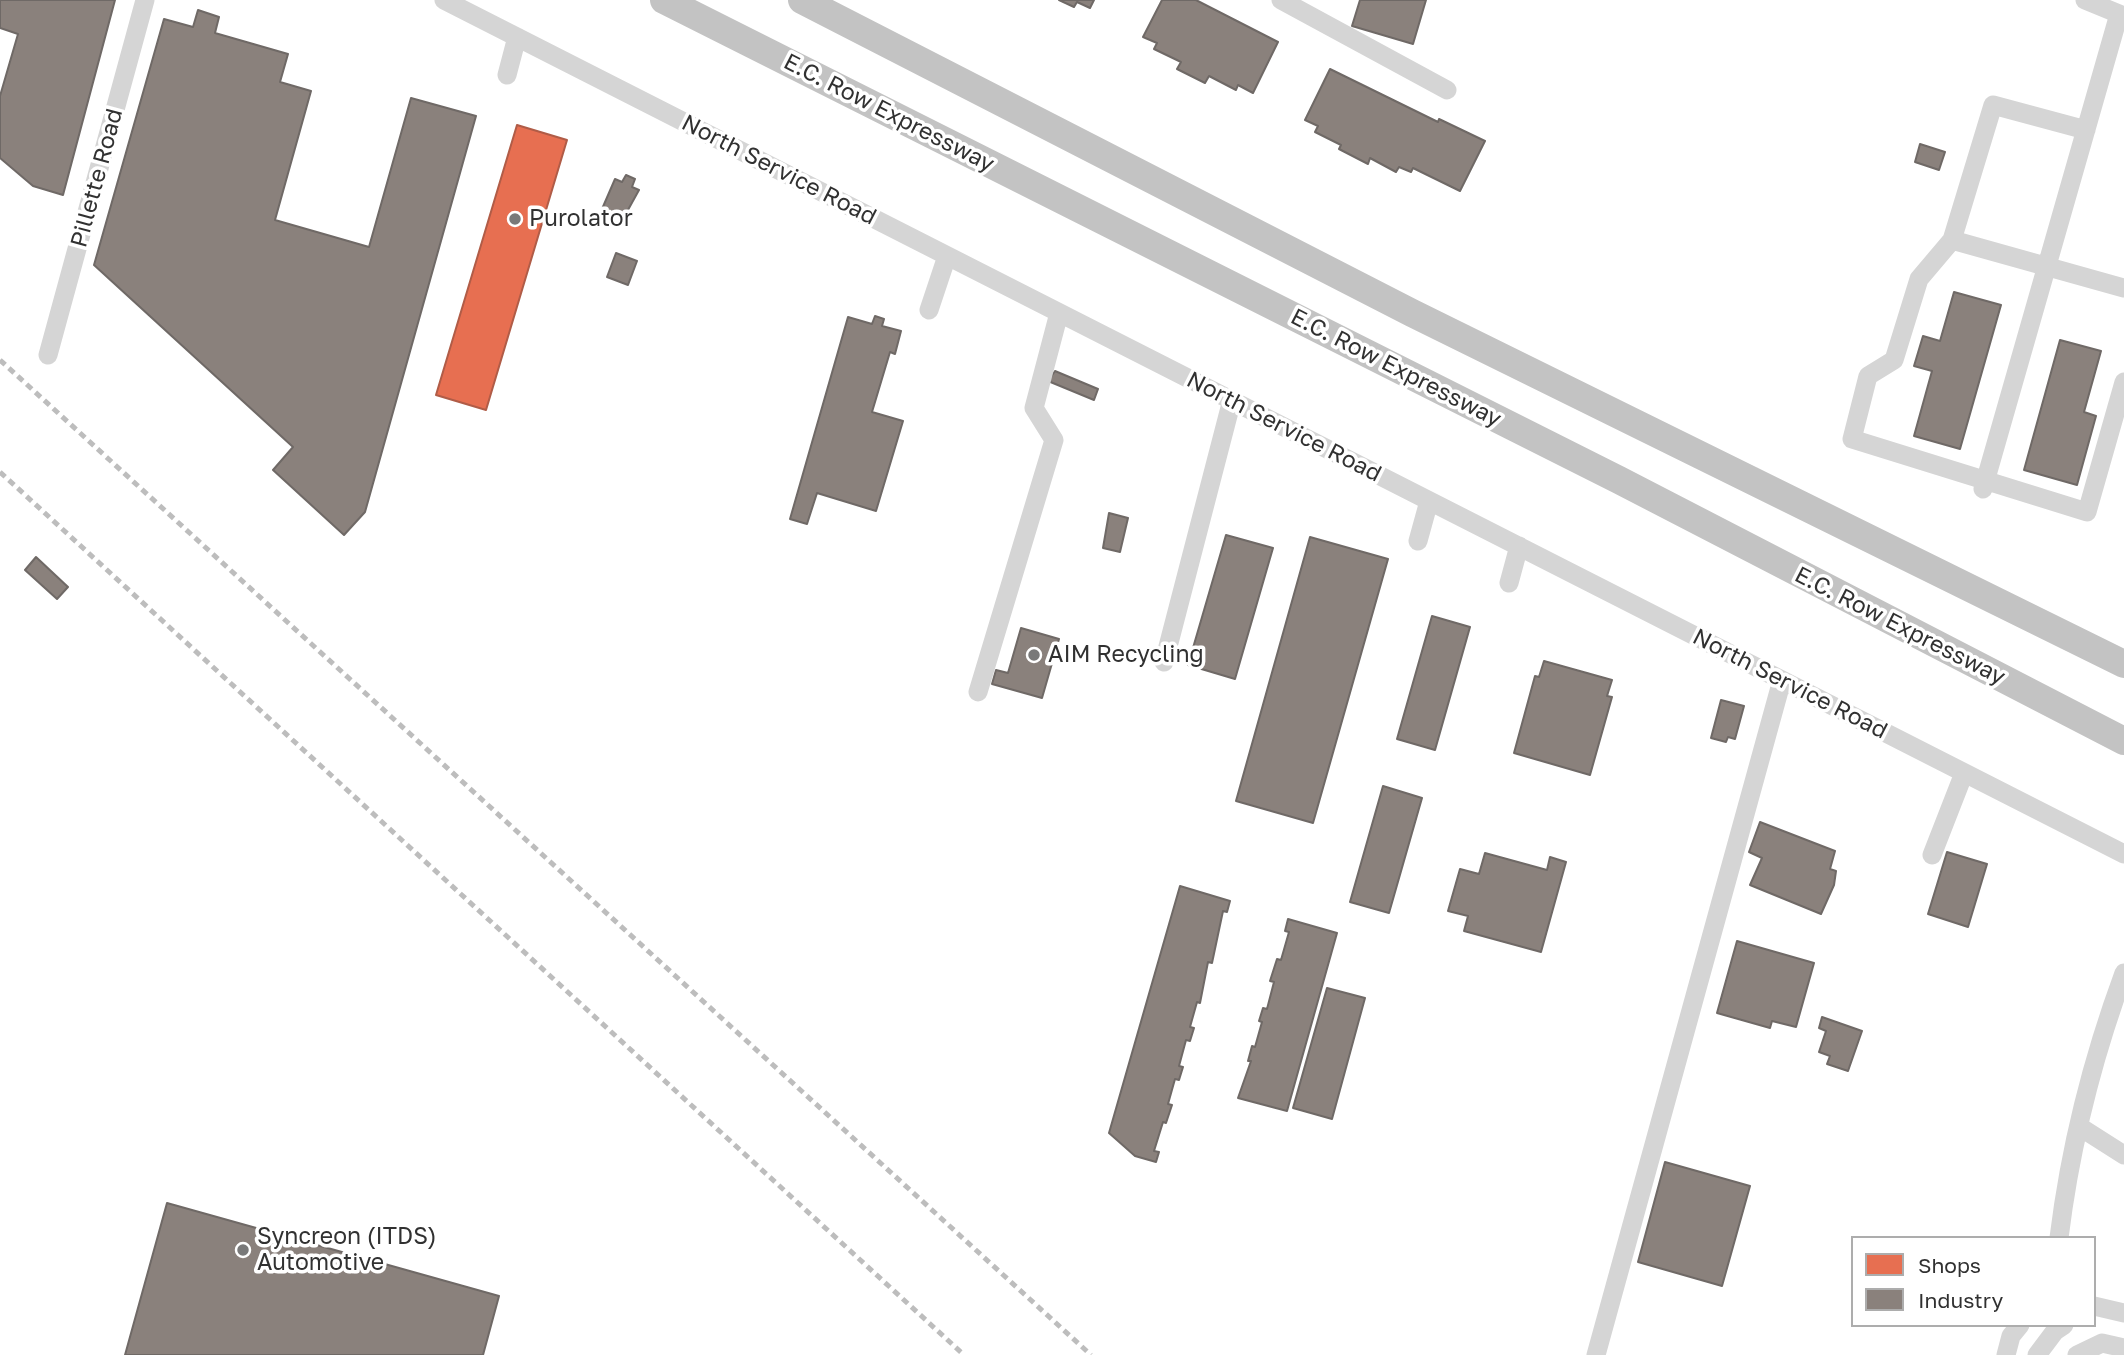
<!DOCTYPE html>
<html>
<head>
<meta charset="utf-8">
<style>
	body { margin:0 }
	#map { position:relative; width:2124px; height:1355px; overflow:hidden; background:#fff; font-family:"Golos Text",sans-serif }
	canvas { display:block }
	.legend { position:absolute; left:1851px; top:1236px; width:245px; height:91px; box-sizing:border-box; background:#fff; border:2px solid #adadad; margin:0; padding:9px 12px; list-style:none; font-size:21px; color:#313131 }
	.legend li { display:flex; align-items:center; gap:14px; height:35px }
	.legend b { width:35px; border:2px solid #adadad }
</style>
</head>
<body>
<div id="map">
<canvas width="2124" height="1355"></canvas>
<ul class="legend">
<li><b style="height:19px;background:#e76f51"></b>Shops</li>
<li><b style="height:19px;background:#8a817c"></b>Industry</li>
</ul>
</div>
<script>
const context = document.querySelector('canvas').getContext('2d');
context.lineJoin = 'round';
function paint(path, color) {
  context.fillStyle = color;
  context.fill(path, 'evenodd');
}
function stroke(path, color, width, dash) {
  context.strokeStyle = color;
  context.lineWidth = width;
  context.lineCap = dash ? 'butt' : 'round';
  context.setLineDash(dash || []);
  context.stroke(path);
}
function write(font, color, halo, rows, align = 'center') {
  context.font = font + ' "Golos Text",sans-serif';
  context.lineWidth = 7;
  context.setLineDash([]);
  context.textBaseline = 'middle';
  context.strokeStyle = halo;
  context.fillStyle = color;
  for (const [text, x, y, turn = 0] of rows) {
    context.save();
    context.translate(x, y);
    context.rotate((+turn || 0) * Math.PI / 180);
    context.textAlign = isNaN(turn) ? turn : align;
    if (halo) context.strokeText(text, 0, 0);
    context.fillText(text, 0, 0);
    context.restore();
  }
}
const shops = new Path2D(`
	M517,125L567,140L486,410L436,395Z`);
paint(shops, '#e76f51');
stroke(shops, '#b05c47', 2);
const industry = new Path2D(`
	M0,0H115L63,195L33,186L0,158V96L18,34L0,28Z
	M1059,0H1094L1090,8L1077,2L1074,7Z
	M1162,0H1196L1278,42L1253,93L1238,85L1236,90L1209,76L1205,83L1177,69L1181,62L1154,49L1157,43L1143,37Z
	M1360,0H1426L1413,44L1352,26Z
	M198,10L219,17L215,33L288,54L280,82L311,91L275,220L369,247L411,98L476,116L365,512L344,535L273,470L293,447L94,265L164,19L193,27Z
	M1330,69L1438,122L1439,119L1485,141L1460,191L1413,168L1411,172L1399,167L1396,172L1370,158L1368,164L1339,149L1341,145L1315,132L1318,126L1305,120Z
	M1920,144L1945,152L1939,170L1915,162Z
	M626,175L635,179L632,187L639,190L623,219L602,209L615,179L622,182Z
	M616,253L637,261L628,285L607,277Z
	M1954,292L2001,305L1960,449L1914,436L1932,371L1914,366L1923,336L1940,341Z
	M875,316L884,319L882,326L901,331L895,354L890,352L872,412L903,421L876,511L817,493L807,524L790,519L848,317L872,324Z
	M2060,340L2101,351L2084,412L2096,416L2077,485L2024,470Z
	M1055,371L1098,389L1094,400L1048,381Z
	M1109,513L1128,518L1120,552L1103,548Z
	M1226,535L1273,548L1235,679L1188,665Z
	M1310,537L1388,559L1313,823L1236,801Z
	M36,557L68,587L57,599L25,570Z
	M1432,616L1470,627L1435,750L1397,739Z
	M1021,628L1059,639L1042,698L992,684L996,670L1008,673Z
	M1544,661L1612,680L1607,696L1612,697L1590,775L1514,753L1535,676L1539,677Z
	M1721,700L1744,706L1735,739L1728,737L1726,742L1711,738Z
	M1383,786L1422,798L1389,913L1350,902Z
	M1760,822L1835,851L1830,869L1836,871L1834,885L1821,914L1750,885L1762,858L1749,852Z
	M1947,852L1987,864L1968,927L1928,914Z
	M1485,853L1547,870L1550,857L1566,862L1541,952L1464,931L1468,916L1448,911L1460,869L1479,874Z
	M1180,886L1230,901L1227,912L1223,911L1212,963L1208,962L1200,1003L1197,1002L1190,1027L1194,1028L1190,1041L1186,1040L1179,1066L1183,1067L1179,1080L1175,1079L1168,1104L1172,1105L1166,1123L1163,1122L1154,1151L1159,1152L1156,1162L1135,1156L1109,1133Z
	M1288,919L1337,933L1287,1111L1238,1098L1251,1061H1248L1252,1046L1255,1047L1262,1022L1259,1021L1263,1008L1267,1009L1274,982L1270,981L1277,959L1281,960L1289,932L1285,931Z
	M1737,941L1814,963L1796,1027L1772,1021L1770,1028L1717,1013Z
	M1327,988L1365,998L1332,1119L1293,1108Z
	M1822,1017L1862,1031L1848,1071L1827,1064L1830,1056L1819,1052L1826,1031L1819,1028Z
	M1665,1162L1750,1186L1722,1286L1638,1262Z
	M167,1203L499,1296L483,1355H125Z`);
paint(industry, '#8a817c');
stroke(industry, '#6f6966', 2);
stroke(new Path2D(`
	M444,0L2124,854
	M1281,0L1447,90
	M2085,0L2124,16
	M507,75L517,37
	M2086,130L1993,105L1952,240L1919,279L1894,360L1868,376L1852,439L2087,512L2124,382
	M1952,240L2124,288
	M929,310L947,256
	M48,355L145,0
	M1983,489L2119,14
	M1418,541L1429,501
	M1509,583L1519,546
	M1164,662L1232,400
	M978,692L1054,440L1034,408L1059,313
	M1932,855L1964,773
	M2080,1127L2124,1155
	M2059,1238C2070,1148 2093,1057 2124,973
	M2094,1306L2124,1313
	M1596,1355L1782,680
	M2006,1355L2011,1336L2020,1325
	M2037,1355L2055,1331L2064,1325
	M2077,1355L2102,1343L2124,1348`), '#d5d5d5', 19);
stroke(new Path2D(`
	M664,0L1619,480L2124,741
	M802,0L1412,313L2124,664`), '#c3c3c3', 28);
stroke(new Path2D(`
	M0,360L1091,1355
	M0,472L964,1355`), '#bdbdbd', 5, [7, 5]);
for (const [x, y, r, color] of [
	[515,219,7,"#797979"],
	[1034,655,7,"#797979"],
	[243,1250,7,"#797979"]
]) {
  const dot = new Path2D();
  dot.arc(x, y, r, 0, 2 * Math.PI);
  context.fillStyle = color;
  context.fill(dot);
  stroke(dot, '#fff', 2.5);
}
write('23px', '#313131', '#fff', [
	["E.C. Row Expressway",889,113,27],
	["North Service Road",779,170,27],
	["Pillette Road",97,178,-75],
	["E.C. Row Expressway",1396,368,27],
	["North Service Road",1284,427,27],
	["E.C. Row Expressway",1900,626,27],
	["North Service Road",1790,684,27]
]);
write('23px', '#313131', '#fff', [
	["Purolator",529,219],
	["AIM Recycling",1048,655],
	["Syncreon (ITDS)",257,1237],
	["Automotive",257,1263]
], 'left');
</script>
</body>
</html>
